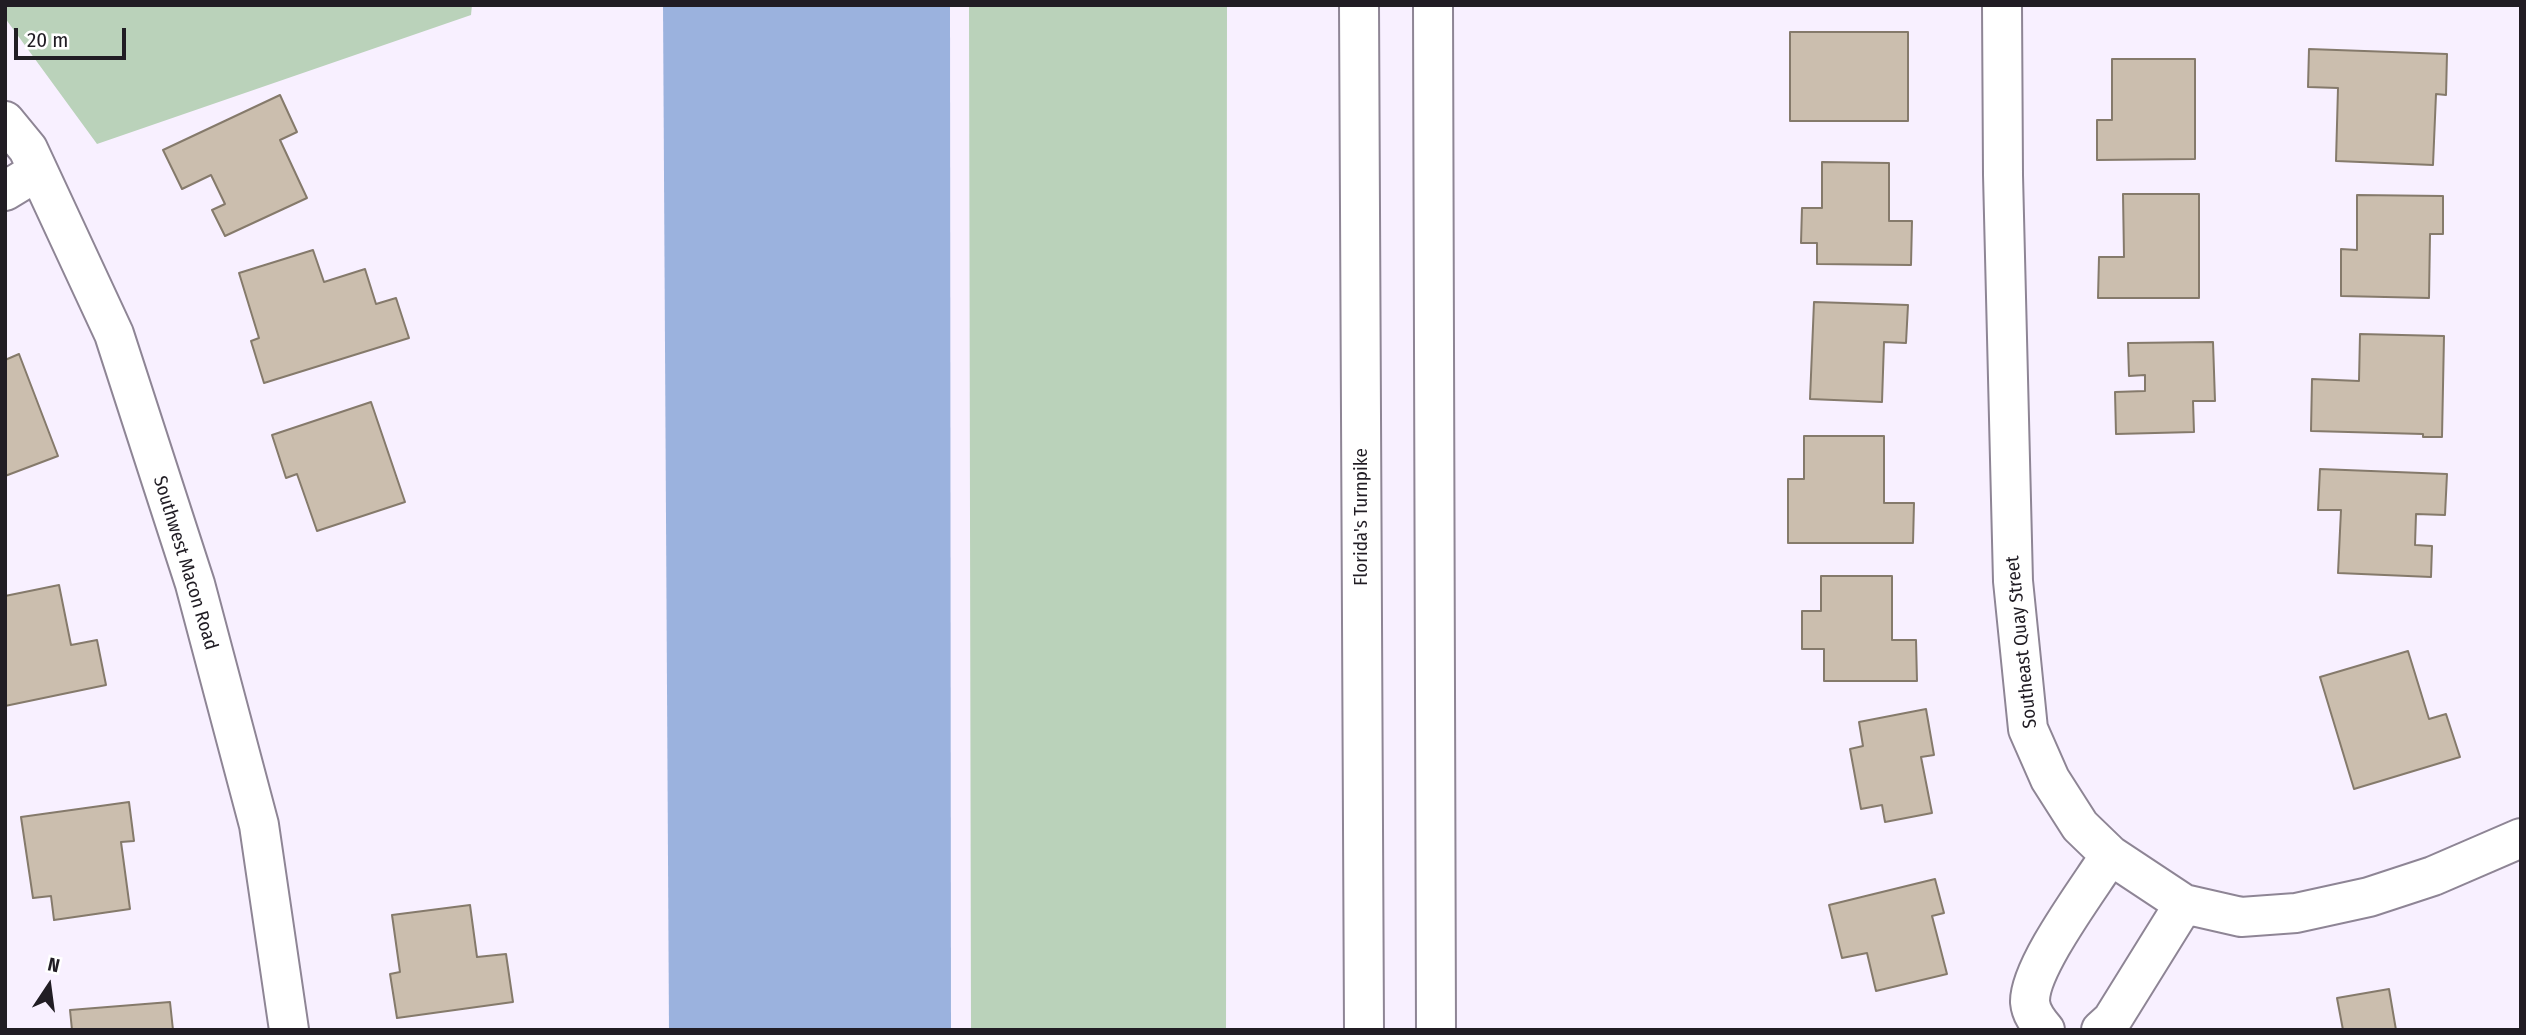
<!DOCTYPE html>
<html>
<head>
<meta charset="utf-8">
<style>
	body { margin:0 }
	#map { position:relative; width:2526px; height:1035px; overflow:hidden; background:#f8f0ff; font-family:"Fira Sans Condensed",sans-serif }
	canvas { display:block }
	.frame { position:absolute; inset:0; border:7px solid #211d24; pointer-events:none }
	.north { position:absolute; left:14px; top:951px; width:70px; height:70px; -webkit-text-stroke:5px #fff; paint-order:stroke; rotate:13deg; font-size:19px; font-weight:700; line-height:28px; text-align:center; color:#211d24 }
	.north::after { content:''; display:block; margin:auto; width:24px; height:32px; background:#211d24; clip-path:polygon(50% 0,100% 100%,50% 72%,0 100%) }
	.scale { position:absolute; left:14px; top:28px; width:112px; height:32px; box-sizing:border-box; border:4px solid #211d24; border-top:0; padding-left:9px; font-size:21px; line-height:24px; white-space:nowrap; color:#211d24; -webkit-text-stroke:5px #fff; paint-order:stroke }
</style>
</head>
<body>
<div id="map">
<canvas width="2526" height="1035"></canvas>
<div class="frame"></div>
<div class="north">N</div>
<div class="scale">20 m</div>
</div>
<script>
const context = document.querySelector('canvas').getContext('2d');
context.lineJoin = 'round';
function paint(path, color) {
  context.fillStyle = color;
  context.fill(path, 'evenodd');
}
function stroke(path, color, width, dash) {
  context.strokeStyle = color;
  context.lineWidth = width;
  context.lineCap = dash ? 'butt' : 'round';
  context.setLineDash(dash || []);
  context.stroke(path);
}
function write(font, color, halo, rows, align = 'center') {
  context.font = font + ' "Fira Sans Condensed",sans-serif';
  context.lineWidth = 7;
  context.setLineDash([]);
  context.textBaseline = 'middle';
  context.strokeStyle = halo;
  context.fillStyle = color;
  for (const [text, x, y, turn = 0] of rows) {
    context.save();
    context.translate(x, y);
    context.rotate((+turn || 0) * Math.PI / 180);
    context.textAlign = isNaN(turn) ? turn : align;
    if (halo) context.strokeText(text, 0, 0);
    context.fillText(text, 0, 0);
    context.restore();
  }
}
paint(new Path2D(`
	M5,5H472L471,15L97,144L5,18Z
	M969,5H1227L1226,1030H971Z`), '#bad2ba');
paint(new Path2D(`
	M663,5H950L951,1030H669Z`), '#9bb2de');
const building = new Path2D(`
	M1790,32H1908V121H1790Z
	M2309,49L2447,54L2446,95L2436,94L2433,165L2336,161L2338,88L2308,87Z
	M2112,59H2195V159L2097,160V120H2112Z
	M280,95L297,132L280,140L307,198L225,236L212,210L225,204L211,175L182,189L163,150Z
	M1822,162L1889,163V221H1912L1911,265L1817,264V243H1801L1802,208H1822Z
	M2123,194H2199V298H2098L2099,257H2124Z
	M2357,195L2443,196V234H2430L2429,298L2341,296V249L2357,250Z
	M313,250L324,282L365,269L376,304L396,298L409,338L264,383L251,341L259,338L239,273Z
	M1814,302L1908,305L1906,343L1884,342L1882,402L1810,399Z
	M2360,334L2444,336L2442,437H2423V434L2311,431L2312,379L2359,381Z
	M2213,342L2215,401H2193L2194,432L2116,434L2115,392L2145,391V375L2129,376L2128,343Z
	M19,354L58,456L5,476V360Z
	M371,402L405,502L317,531L297,474L286,478L272,435Z
	M1804,436H1884V503H1914L1913,543H1788V479H1804Z
	M2320,469L2447,474L2445,515L2416,514L2415,545L2432,546L2431,577L2338,573L2341,510H2318Z
	M1821,576H1892V640H1916L1917,681H1824V649H1802V611H1821Z
	M59,585L71,645L97,640L106,685L5,706V596Z
	M2408,651L2429,719L2446,714L2460,757L2354,789L2320,677Z
	M1926,709L1934,755L1921,757L1932,813L1885,822L1882,805L1861,809L1850,749L1863,746L1859,722Z
	M129,802L134,841L121,842L130,909L54,920L51,896L33,898L21,817Z
	M1935,879L1944,913L1932,916L1947,974L1876,991L1867,953L1842,958L1829,905Z
	M470,905L477,957L506,954L513,1002L397,1018L390,974L400,972L392,915Z
	M2389,989L2396,1030H2343L2337,998Z
	M170,1002L173,1030H72L70,1010Z`);
paint(building, '#cbbeae');
stroke(building, '#857a6b', 2);
const minor = new Path2D(`
	M2002,5L2003,175L2013,581L2028,729L2050,779L2080,826L2110,855L2184,904L2241,917L2296,913L2369,897L2433,876L2521,838
	M5,121L28,149L114,334L195,584L259,825L289,1030
	M5,191L38,171
	M2045,1030C2037,1021 2031,1013 2030,1002C2029,967 2090,887 2110,855
	M2101,1030L2112,1020L2184,904`);
const highway = new Path2D(`
	M1359,5L1364,1030
	M1433,5L1436,1030`);
stroke(minor, '#8e8595', 42);
stroke(highway, '#8e8595', 42);
stroke(minor, '#fff', 38);
stroke(highway, '#fff', 38);
write('19px', '#211d24', '#fff', [
	["Florida's Turnpike",1362,517,-90],
	["Southwest Macon Road",185,563,73],
	["Southeast Quay Street",2022,642,-96]
]);
</script>
</body>
</html>
